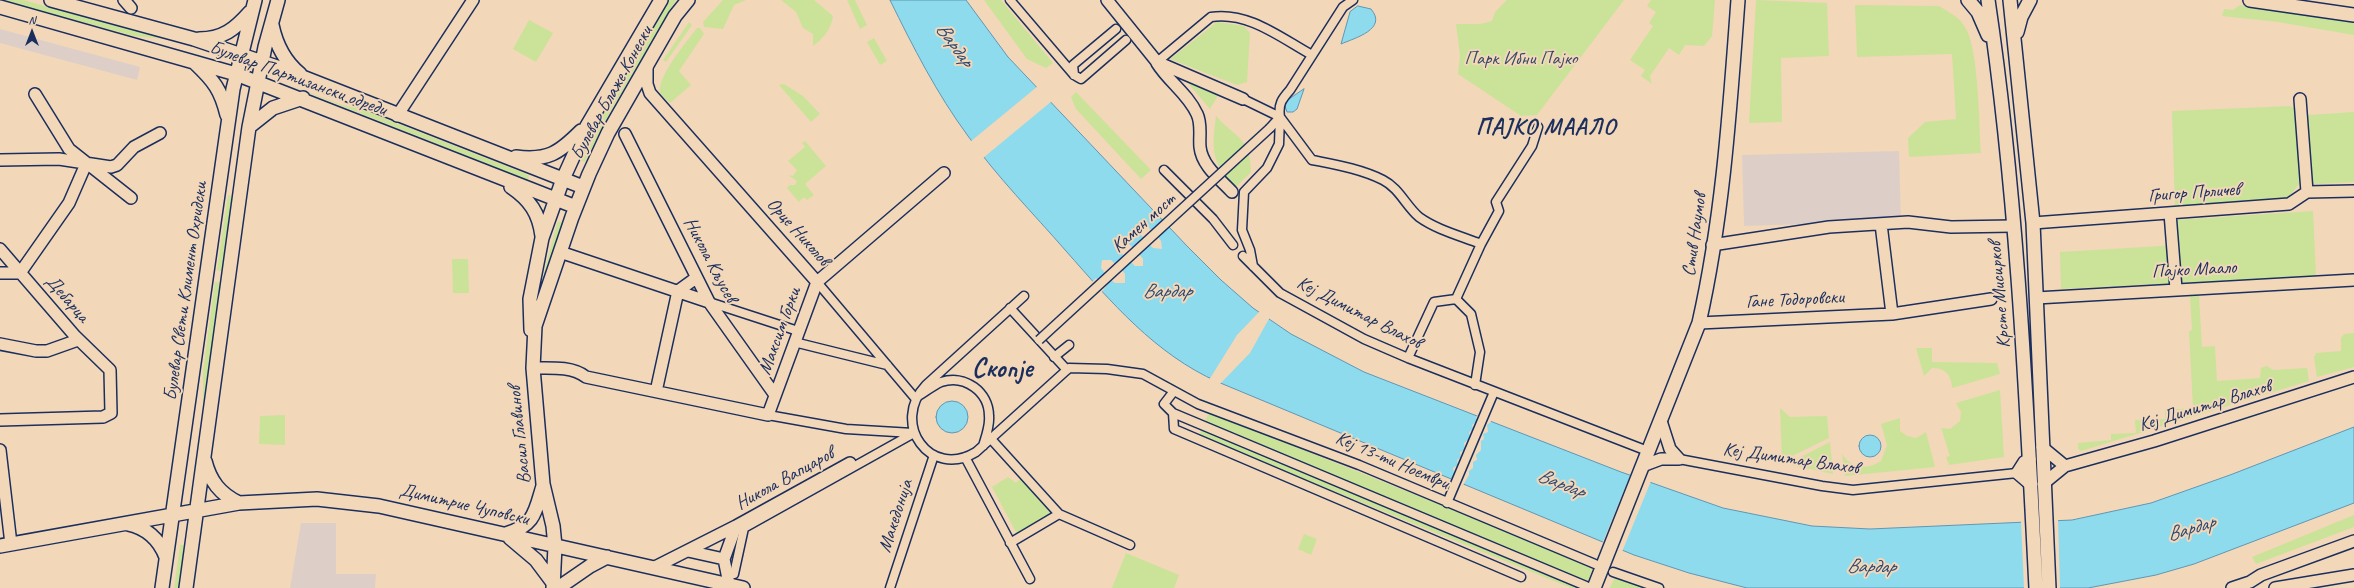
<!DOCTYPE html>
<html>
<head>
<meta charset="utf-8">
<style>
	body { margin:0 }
	#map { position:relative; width:2354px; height:588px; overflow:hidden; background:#f3d7b9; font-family:Caveat,sans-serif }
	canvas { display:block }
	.north { position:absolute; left:12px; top:12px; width:40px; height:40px; -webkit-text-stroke:3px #f3d7b9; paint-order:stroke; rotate:0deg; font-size:11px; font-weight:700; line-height:16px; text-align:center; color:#1b2f5e }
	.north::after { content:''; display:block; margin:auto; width:14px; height:18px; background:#1b2f5e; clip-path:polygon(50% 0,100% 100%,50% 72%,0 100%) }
</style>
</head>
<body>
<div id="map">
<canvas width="2354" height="588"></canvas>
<div class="north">N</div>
</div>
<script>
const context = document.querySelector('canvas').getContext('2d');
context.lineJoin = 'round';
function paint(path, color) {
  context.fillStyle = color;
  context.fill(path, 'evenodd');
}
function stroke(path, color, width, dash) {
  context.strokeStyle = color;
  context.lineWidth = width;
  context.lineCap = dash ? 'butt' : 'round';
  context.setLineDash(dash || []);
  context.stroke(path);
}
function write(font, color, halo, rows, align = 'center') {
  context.font = font + ' Caveat,sans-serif';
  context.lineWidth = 4;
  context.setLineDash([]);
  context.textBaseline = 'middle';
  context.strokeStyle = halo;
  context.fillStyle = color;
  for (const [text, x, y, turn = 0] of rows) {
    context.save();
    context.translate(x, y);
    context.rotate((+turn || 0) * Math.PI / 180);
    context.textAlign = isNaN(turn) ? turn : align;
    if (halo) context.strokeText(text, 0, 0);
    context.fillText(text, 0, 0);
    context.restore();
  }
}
paint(new Path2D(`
	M0,29L140,67L137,80L0,43Z
	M1899,151L1901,221L1744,226L1742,155Z
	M301,523H336V574H376L375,588H290Z`), '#ddcfc8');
paint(new Path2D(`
	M1,0H23L166,39L134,36Z
	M669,0H676L609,114L585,162L578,159L603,111Z
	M723,0H746L734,5L723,29L704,27L703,22Z
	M781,0H814L833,16C831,29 824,38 813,46V34L803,28L796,12Z
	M847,0H855L867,25L860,29Z
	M984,0H1001L1053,63L1046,68L1027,59Z
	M1507,0H1624L1537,115L1521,116L1458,74L1460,55L1456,24H1480L1492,21L1495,12Z
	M1651,0H1715L1712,36L1704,46L1685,45L1679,55L1669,48L1650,76L1652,84L1641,76L1645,70L1630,60L1653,26L1649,23L1656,12L1647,6Z
	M1756,0L1827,3L1829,56L1781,58L1782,122L1749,123Z
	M1855,5L1939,6C1949,12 1959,17 1965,27C1979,49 1979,124 1981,153L1909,157L1908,138L1925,122L1956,119L1952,54L1857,57Z
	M2240,5L2354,23V35L2278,22L2222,16L2224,9L2233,10Z
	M529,20L553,33L536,62L513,49Z
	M689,22L692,25L666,62L663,60Z
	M1217,22L1244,26L1250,33L1247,82L1237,85L1170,59Z
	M697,28H700L704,34L679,71L691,85L670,103L661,95C653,81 688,40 697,28Z
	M874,38L887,61L880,65L867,42Z
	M279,81L340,104L363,110L529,175L528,180Z
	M1188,81L1219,94L1210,109L1188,83Z
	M784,84L803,96L820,114L811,122L779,85Z
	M1076,92L1151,170L1141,179L1076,109L1071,97Z
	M2290,106L2309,115L2354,112V182L2298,185L2287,200L2175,207L2172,111Z
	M1216,116C1236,139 1250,136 1251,172L1236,187C1210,162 1212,149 1216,116Z
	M805,141L826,166L805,184L814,195L807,200L804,197L799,202L787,188L790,185H795L797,181L788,175L793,176L797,170L788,161L805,147L802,143Z
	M228,195L232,196L224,272L217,270Z
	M2313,211L2316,276L2061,289L2060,252L2178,245L2176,220Z
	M560,221L563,225L540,288L557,223Z
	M452,259H468L469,293H453Z
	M215,282L223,283L203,409V372Z
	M2190,296H2199L2202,347L2215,346L2217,381L2260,378L2261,368L2267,366L2273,370L2307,368L2309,381L2081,451L2078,449V443L2111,440V434L2136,433L2135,420L2165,419V410L2193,408L2189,331L2192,330Z
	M2354,333V367L2317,377L2314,358L2316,353L2341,351V338L2344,334Z
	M1916,348H1932V362L1997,363L2000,374L1952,388C1952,376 1945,367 1932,368L1924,376Z
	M2000,390L2004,457L1949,465L1946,457L1950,456L1941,428L1950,429L1960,421L1961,412L1956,403Z
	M1780,408L1790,417L1827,416L1829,438L1782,461Z
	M1209,412L1593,566L1586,588H1571L1199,436Z
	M285,415V445L259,444L260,416Z
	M1900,418V431L1907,436L1916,438L1926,432L1935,467L1845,476L1842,454C1852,469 1867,470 1881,461L1887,445L1881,424Z
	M1830,442L1833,474L1787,464Z
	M1008,477L1016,483L1021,478L1051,513L1017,534L992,487Z
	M2354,515V527L2256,564L2252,557Z
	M1304,534L1317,539L1311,555L1298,549Z
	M180,545H185L179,588H174Z
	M1126,553L1179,575L1174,588H1112Z
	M1618,570L1666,588H1610Z`), '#cae399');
const water = new Path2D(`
	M890,0H966L1008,57L1187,246L1221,280L1253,308L1291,334L1364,372L1621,472L1723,508L1812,526L1870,529L2072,520L2151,503L2230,475L2354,427V503L2194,564L2156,575L2088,588H1747L1689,573L1634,555L1218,382C1155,354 1111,302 1066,251C1033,213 997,177 968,136C937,94 913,47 890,0Z
	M1358,6L1371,9C1388,29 1355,38 1341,44L1350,12Z
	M1304,89L1297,109L1293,112H1287L1284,103Z
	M936 417a16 16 0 1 1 32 0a16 16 0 1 1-32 0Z
	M1859 446a11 11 0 1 1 22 0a11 11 0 1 1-22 0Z`);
paint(water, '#8edbed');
stroke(water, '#6096b4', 1);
paint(new Path2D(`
	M1038,86L1052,101L983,158L970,142Z
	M1164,219L1170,226L1158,237L1161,241L1162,249L1153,248L1150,245L1139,254L1143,259V266H1135L1131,262L1122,270L1125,274V283H1115L1111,280L1101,293L1092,282L1096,278L1098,280L1105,273L1101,268L1102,260H1111L1115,264L1124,256L1120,251L1119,242L1128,243L1133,248L1144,238L1140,234L1139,225L1147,227L1152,230Z
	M1260,311L1270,317L1250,353L1219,385L1209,380L1237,335Z
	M1480,414L1490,418L1491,422L1487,425L1488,432L1483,434L1484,439L1481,441V450L1476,455L1477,460L1473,462V468L1469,471V475L1462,487L1450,482L1454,473L1453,468L1458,465L1457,460L1461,457L1460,452L1465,450L1464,443L1470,438L1469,432L1473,429L1472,425L1477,421L1476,417Z
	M1631,473L1651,481L1622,552L1602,544Z
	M2058,519L2060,588H2024L2021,520Z`), '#f3d7b9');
const pedestrian = new Path2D(`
	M1010,0L1074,75L1081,79L1126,40
	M1157,62L1211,17C1248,11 1281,38 1312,55
	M1074,75L1073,65L1116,29
	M1243,99L1280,117L1312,160C1337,165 1361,169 1383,180C1399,188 1406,206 1419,217C1437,230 1461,236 1481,244
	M1270,128L1280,117C1278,104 1282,99 1290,90L1343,7L1353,0
	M1164,170L1213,219L1233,245
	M1243,256L1280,293L1364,339L1408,358L1645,450
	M1253,266L1250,250L1242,230L1244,192L1267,168L1279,144L1280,117
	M817,282L915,398C924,393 932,386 941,382C965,374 989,392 989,416C990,426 986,436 983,446
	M1024,296L926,385C890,423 930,480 976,452L1069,368L1107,369L1143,374L1198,404L1359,465L1595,564
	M1456,299L1481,244L1499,211L1496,202L1532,146L1538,127
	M1456,299L1471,314L1480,352L1475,385
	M709,302L798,331
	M1010,308L1067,370
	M794,342L887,365
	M1054,357L1069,345
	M1408,358L1434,302L1456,299
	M1174,391L1164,404L1173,413L1174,429L1521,577
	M1173,413L1586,586
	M768,415L846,429L913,433
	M991,439L1059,514L1130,545
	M965,457L1030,579
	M1679,459L1822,486L1853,490L2017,473
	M1447,503L1494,392
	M1010,543L1059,514
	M1613,572L1659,588
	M734,574L744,528L914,433
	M890,588L934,455`);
const minor = new Path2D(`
	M124,0L131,8
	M1107,0L1157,62L1243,99
	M1157,63C1168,81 1188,94 1197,114C1202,124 1199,136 1200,147C1202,166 1220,179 1232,192
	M647,67V84L650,93L817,282
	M35,94L69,149L131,198
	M2300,99L2307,192
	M397,116L473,0
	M625,134L709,302L775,395
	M0,160L59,159L111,167L117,165L134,147L160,133
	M2170,213L2176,289
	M2033,223L2289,204L2307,192L2354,191
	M1881,224L1892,314
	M1712,245L1829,227L1908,222L1951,227L2013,226
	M0,249L75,336L110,370L111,413L103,417L0,420
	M560,252L709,302
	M0,273H20
	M20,273L69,203L86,164
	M678,291L696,278
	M2036,298L2354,280
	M1699,323L1892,314L1991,299
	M0,344L36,351H47L78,340
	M533,368C550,368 572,366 586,377L768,415L817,282L944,173
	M657,387L678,291
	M1661,421L1670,449L1679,459
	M2042,447L2065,466
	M0,450L11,544
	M2030,459L2024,462L2017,473L2031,485
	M1645,465L1661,459H1679
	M2043,484L2065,466L2154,441L2354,377
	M688,551L724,559
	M655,567L736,526L850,463
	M729,584L724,559L736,526
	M2232,588L2250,582L2261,575L2354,541
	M2275,588L2354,575`);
const tertiary = new Path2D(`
	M51,0L194,39L277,67L583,187
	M1968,0L1978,12L1988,35
	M1988,0C2017,194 2026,392 2036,588
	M2010,0L2033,223L2049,588
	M2250,0L2354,15
	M0,7L236,74L576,207
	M272,25C276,44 284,61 300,74
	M2017,32L2021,17L2030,0
	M199,39C223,39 235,29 250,12
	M195,63C214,81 221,90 227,115
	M249,127L273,108L303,98
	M516,157C548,161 559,153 581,131
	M511,187C530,200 539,213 542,236
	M531,330L530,299L542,238L563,179L587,126L661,0
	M205,461C210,481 220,494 239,503
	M128,524C147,528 159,539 166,557
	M506,534C535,525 535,512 543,486
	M510,538L536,560L554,584
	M0,546L239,503L317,499L379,506L743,588
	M162,588L233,89L255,0
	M186,588L249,127L265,47L278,0
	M553,588L555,546L553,526L543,484L533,368L535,326L572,217L589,174L608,133L675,16L688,0
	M558,588L590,566L607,557
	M1594,588L1699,323C1723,217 1730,108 1738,0`);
stroke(pedestrian, '#1b2f5e', 11);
stroke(minor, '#1b2f5e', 14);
stroke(tertiary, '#1b2f5e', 16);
stroke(pedestrian, '#f3d7b9', 8);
stroke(minor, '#f3d7b9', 11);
stroke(tertiary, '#f3d7b9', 13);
const pedestrianBridge = new Path2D(`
	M1039,340L1270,128`);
stroke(pedestrianBridge, '#1b2f5e', 11, []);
stroke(pedestrianBridge, '#f3d7b9', 8);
write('19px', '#354a67', '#f3d7b9', [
	["Парк Ибни Пајко",1521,59]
]);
write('19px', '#1b2f5e', '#f3d7b9', [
	["Булевар Партизански одреди",298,79,20],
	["Булевар Блаже Конески",612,93,-61],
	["Григор Прличев",2194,193,-4],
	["Камен мост",1144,223,-42],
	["Орце Николов",798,232,48],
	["Стив Наумов",1695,235,-82],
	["Никола Кљусев",710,260,62],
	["Пајко Маало",2194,270,-3],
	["Булевар Свети Климент Охридски",186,291,-82],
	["Крсте Мисирков",2000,295,-95],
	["Дебарца",67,299,49],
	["Гане Тодоровски",1795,300,-3],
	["Кеј Димитар Влахов",1359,313,27],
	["Максим Горки",780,331,-70],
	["Кеј Димитар Влахов",2205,406,-17],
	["Васил Главинов",520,435,-96],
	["Кеј Димитар Влахов",1791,459,8],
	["Кеј 13-ти Ноември",1392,461,23],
	["Никола Вапцаров",785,479,-29],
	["Димитрие Чуповски",464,505,13],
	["Македонија",896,516,-72]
]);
write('italic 20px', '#2c4973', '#f3d7b9', [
	["Вардар",954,45,54],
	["Вардар",1167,292],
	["Вардар",1561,484,22],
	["Вардар",2191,529,-16],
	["Вардар",1871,567,1]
]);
context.letterSpacing = '1px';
write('bold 23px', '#1b2f5e', '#f3d7b9', [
	["ПАЈКО МААЛО",1546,128]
]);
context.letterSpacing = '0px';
write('bold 27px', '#1b2f5e', '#f3d7b9', [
	["Скопје",1002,370]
]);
</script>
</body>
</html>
